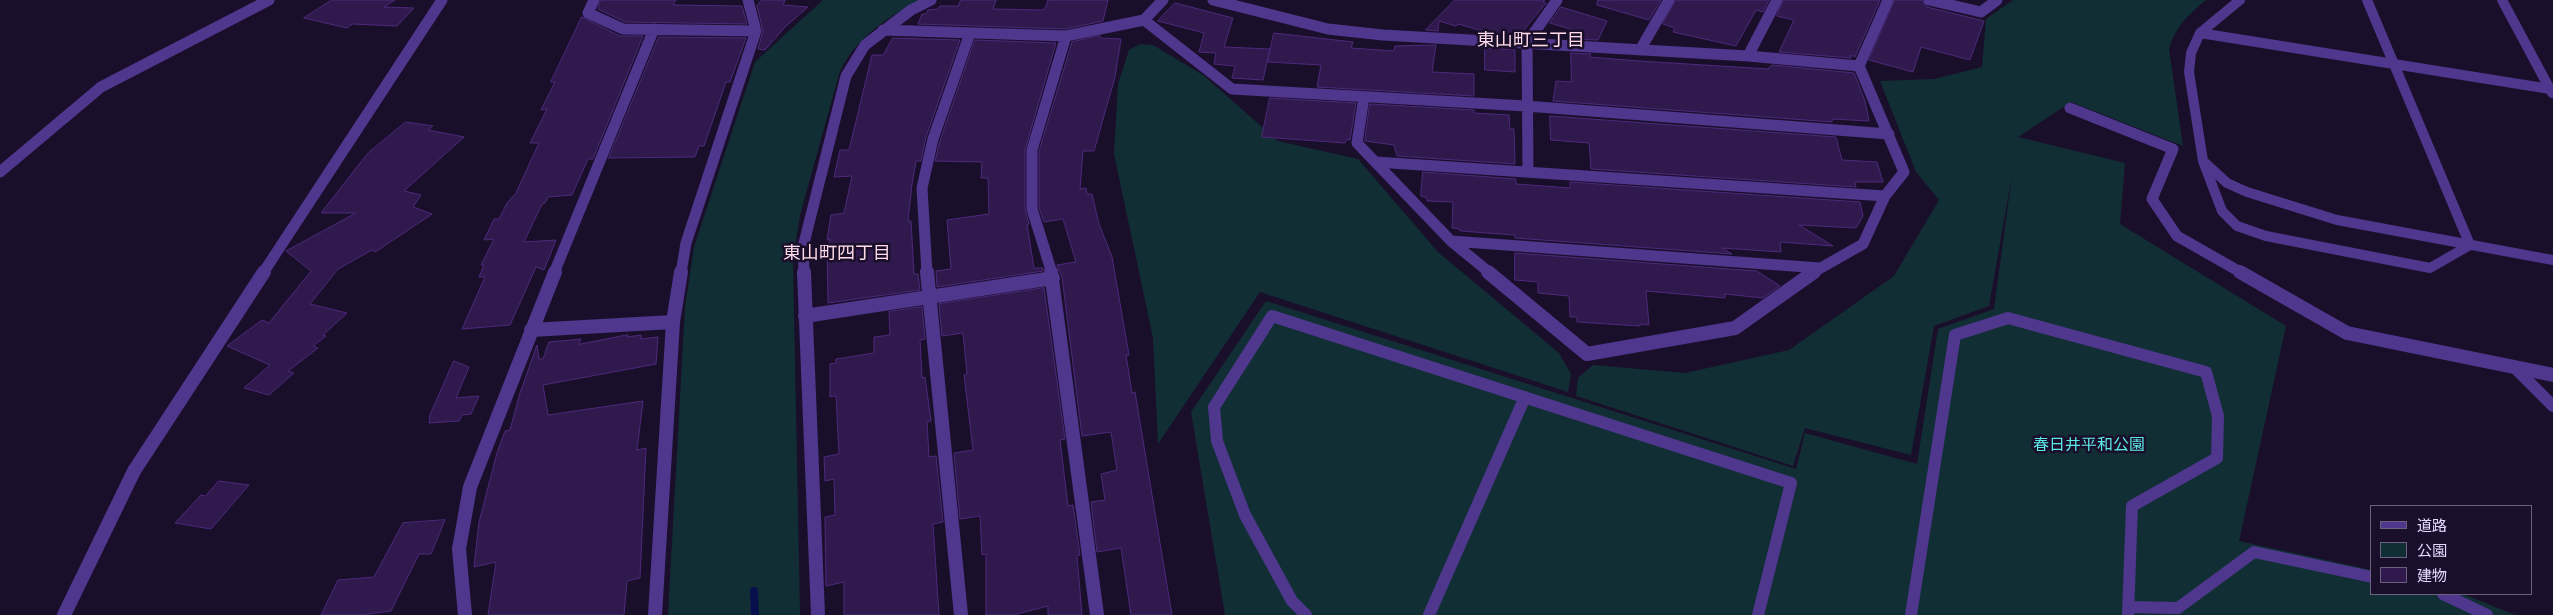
<!DOCTYPE html>
<html>
<head>
<meta charset="utf-8">
<style>
	body { margin:0 }
	#map { position:relative; width:2553px; height:615px; overflow:hidden; background:#1a0f2b; font-family:"Space Grotesk","Noto Sans JP",sans-serif }
	canvas { display:block }
	.legend { position:absolute; left:2370px; top:505px; width:162px; height:90px; box-sizing:border-box; background:#1a0f2b; border:1px solid #6c6080; margin:0; padding:6px 9px; list-style:none; font-size:15px; color:#e6d9ff }
	.legend li { display:flex; align-items:center; gap:10px; height:25px }
	.legend b { width:25px; border:1px solid #6c6080 }
</style>
</head>
<body>
<div id="map">
<canvas width="2553" height="615"></canvas>
<ul class="legend">
<li><b style="height:6px;background:#4e378d"></b>道路</li>
<li><b style="height:14px;background:#112e35"></b>公園</li>
<li><b style="height:14px;background:#30194d"></b>建物</li>
</ul>
</div>
<script>
const context = document.querySelector('canvas').getContext('2d');
context.lineJoin = 'round';
function paint(path, color) {
  context.fillStyle = color;
  context.fill(path, 'evenodd');
}
function stroke(path, color, width, dash) {
  context.strokeStyle = color;
  context.lineWidth = width;
  context.lineCap = dash ? 'butt' : 'round';
  context.setLineDash(dash || []);
  context.stroke(path);
}
function write(font, color, halo, rows, align = 'center') {
  context.font = font + ' "Space Grotesk","Noto Sans JP",sans-serif';
  context.lineWidth = 5;
  context.setLineDash([]);
  context.textBaseline = 'middle';
  context.strokeStyle = halo;
  context.fillStyle = color;
  for (const [text, x, y, turn = 0] of rows) {
    context.save();
    context.translate(x, y);
    context.rotate((+turn || 0) * Math.PI / 180);
    context.textAlign = isNaN(turn) ? turn : align;
    if (halo) context.strokeText(text, 0, 0);
    context.fillText(text, 0, 0);
    context.restore();
  }
}
paint(new Path2D(`
	M823,0H921C887,17 857,37 840,71L800,215L793,260L800,615H668L685,307L694,247L755,62Z
	M2013,0H2206C2189,14 2175,27 2169,49L2183,146L2071,102L2018,137L2125,163L2120,224L2286,326L2239,541L2372,570V594H2463L2515,615H1225L1191,412L1266,301L1796,469L1805,433L1917,464L1938,329L1994,309L2012,175L1989,306L1934,326L1911,455L1805,428L1793,466L1576,396L1578,378L1593,365L1685,373L1789,350L1894,276L1939,200L1916,172L1880,81L1934,79L1982,67L1986,19Z
	M1140,44L1153,45L1203,75L1278,141L1358,159L1438,252L1559,353L1571,374L1568,392L1260,292L1158,444L1153,338L1114,154L1118,84L1129,50Z`), '#112e35');
stroke(new Path2D(`
	M754,591L755,615`), '#07104c', 8);
const building = new Path2D(`
	M332,0H395L384,7L414,8L397,26L352,24L347,28L304,18Z
	M601,0H676L673,5L742,6L747,24L625,22L598,9Z
	M762,0H785L783,5L808,7L785,27L765,50L758,49L763,31L757,6Z
	M961,0H996L993,9L1042,10L1045,9L1048,0H1108L1103,21L1065,29L918,24L922,14H926L928,10L938,9L940,6H958Z
	M1455,0H1545L1543,2L1546,3L1519,36L1486,34V32L1458,24L1456,26L1439,21L1438,31L1426,30Z
	M1598,0H1661L1649,20L1597,5Z
	M1676,0H1769L1763,12L1756,10L1736,46L1673,32L1675,28L1663,24Z
	M1784,0H1880L1855,57L1851,55V58L1779,52L1794,20L1777,16Z
	M1895,0H1922L1927,7L1984,21L1970,60L1921,47L1913,72L1869,60Z
	M1175,3L1233,18L1224,47L1270,49L1263,80L1232,78L1235,66L1214,64L1216,53L1199,52L1204,33L1158,21Z
	M1561,7L1607,21L1598,40L1570,39V29L1550,23Z
	M582,17L620,36H643L593,159H588L572,195L548,197L545,203L542,204L524,242L556,240L544,270L536,267L510,325L462,329L485,277H479L484,265H481L494,239L484,240L494,219H499L507,203L516,193L539,143H530L547,109L541,110L555,82H551Z
	M1274,33L1353,42L1351,48L1394,51L1395,46L1436,45L1432,72L1474,74V96L1317,87L1321,65L1268,62Z
	M1100,36V38L1121,39L1115,77L1094,151H1083L1080,189L1086,188L1087,194H1092L1099,224L1112,257L1129,355H1126L1132,393L1135,392L1172,615H1131L1121,548L1097,552L1091,502L1105,500L1101,474L1117,470L1111,432L1082,436L1062,277L1057,265L1076,262L1063,219L1044,222L1039,208V151L1072,42Z
	M659,37L746,38L730,82H726L704,146H699L695,157L609,158Z
	M893,38L960,40L926,137L921,161H916L912,184L908,221H911L914,274H918L920,290L828,303L827,250L830,239L827,240L831,215L844,213L852,176L834,177L840,150H849L872,55H883Z
	M975,40L1056,43L1025,150V209L1029,224L1027,225L1034,268H1043V271L937,287L936,271L951,269L947,220L989,214L988,178H981L982,162L935,161L940,141Z
	M1485,48L1515,50V72L1485,70Z
	M1571,53L1591,54L1589,57L1639,61L1768,69L1772,65L1854,73L1865,101L1869,121L1832,119V122L1553,101L1556,81L1571,82Z
	M1270,98L1356,103L1350,140L1347,139L1345,143L1262,137Z
	M1370,104L1474,110V113L1509,115L1510,129H1514L1515,164L1397,156L1394,145L1365,141Z
	M1550,116L1836,137L1842,160L1877,162L1883,182H1855L1856,187L1591,169L1589,143L1551,140Z
	M406,122L433,126L428,130L464,137L404,191L421,195L413,207L432,214L375,252L372,250L338,269L310,304L347,313L323,335L326,336L313,346L318,348L288,371L294,373L269,395L244,388L270,365L227,346L262,320L269,323L311,271L286,251L356,213H321L368,153Z
	M1423,172L1516,179V184L1570,188V182L1860,202L1863,216L1856,228L1799,225L1833,246L1780,242L1781,252L1722,248L1732,254L1515,238V235L1460,231V229L1452,228L1453,202L1427,201V198L1421,196Z
	M1515,253L1757,271L1780,286L1763,298L1725,294V298L1646,291L1649,325L1640,324V326L1577,322V317H1570L1569,296L1538,293V282L1515,280Z
	M1044,288L1065,439L1060,440L1068,506L1073,505L1080,555L1077,556L1082,615H1048V606L1013,615H986V554L982,555L980,516L960,519L954,453L973,450L964,375L967,374L963,333L942,336L939,304Z
	M922,307L925,339L920,340L922,378L925,377L931,421L927,422L929,457L936,456L943,522L933,524L939,615H844V582L826,586L825,517L835,515L834,479L825,481L824,457L839,454L836,396L830,397V364L836,363V359L874,353V337L890,335L889,312Z
	M628,335L627,337L641,335V339L658,337L656,364L543,385L548,415L643,401L637,450L646,448L640,578L627,581L624,615H488L496,562L474,567L479,522L497,453L505,431L510,430L520,393L537,345L539,359H543L549,342L581,339L579,344Z
	M454,361L469,367L456,398L479,396L471,414L462,415L459,421L429,423L430,415Z
	M219,481L249,485L211,529L175,523L201,495L205,496Z
	M445,520L431,554H419L391,611L361,615H321L338,580L374,577L403,523Z`);
paint(building, '#30194d');
stroke(building, '#4d2a7b', 1);
stroke(new Path2D(`
	M2240,0L2200,33L2191,53L2189,72L2203,161L2227,183L2247,192L2337,220L2553,260
	M2502,0L2552,93
	M2200,33L2550,89
	M2203,161L2222,211L2237,226L2266,236L2430,268L2470,245L2367,0`), '#4e378d', 10);
stroke(new Path2D(`
	M2514,367L2553,406
	M2443,594L2487,615
	M2129,607L2178,608L2254,552L2372,577
	M1306,615L1292,601L1245,515L1217,441L1214,407L1272,316L1791,483L1758,615
	M1429,615L1525,397
	M1911,615L1955,335L2008,318L2206,372L2218,416L2217,458L2132,506L2128,615`), '#4e378d', 12);
stroke(new Path2D(`
	M594,0L588,13L623,29L756,31
	M1213,0L1328,29L1383,35L1748,56L1859,66
	M1929,0L1981,12L1997,0
	M1144,20L1232,89L1526,106L1889,134
	M883,30L1066,36L1144,20L1163,0
	M1640,50L1669,0
	M1748,56L1777,0
	M1364,97L1357,143L1451,241L1490,273
	M2070,108L2173,149L2152,199L2177,236L2242,273
	M1376,162L1885,196
	M0,172L101,87L269,0
	M1528,172L1527,43L1557,0
	M1451,241L1820,268
	M263,273L442,0
	M554,273L654,29
	M681,273L686,243L756,31L748,0
	M804,273L803,247L846,76L865,45L911,10L931,0
	M927,273L922,188L933,139L970,33
	M1052,273L1032,209V150L1066,36
	M1812,273L1863,244L1885,196L1904,172L1859,66L1888,0`), '#4e378d', 11);
stroke(new Path2D(`
	M804,272L818,615
	M927,272L961,615
	M1051,272L1097,615
	M1488,272L1587,354L1735,328L1814,272
	M2240,272L2347,333L2553,375
	M805,316L1053,278
	M531,330L673,322
	M64,615L134,471L264,272
	M465,615L459,549L470,487L555,272
	M655,615L673,322L681,272`), '#4e378d', 14);
write('16px', '#5be9e6', '#1a0f2b', [
	["春日井平和公園",2089,446]
]);
write('18px', '#ffdbe9', '#1a0f2b', [
	["東山町三丁目",1531,41],
	["東山町四丁目",837,254]
]);
</script>
</body>
</html>
